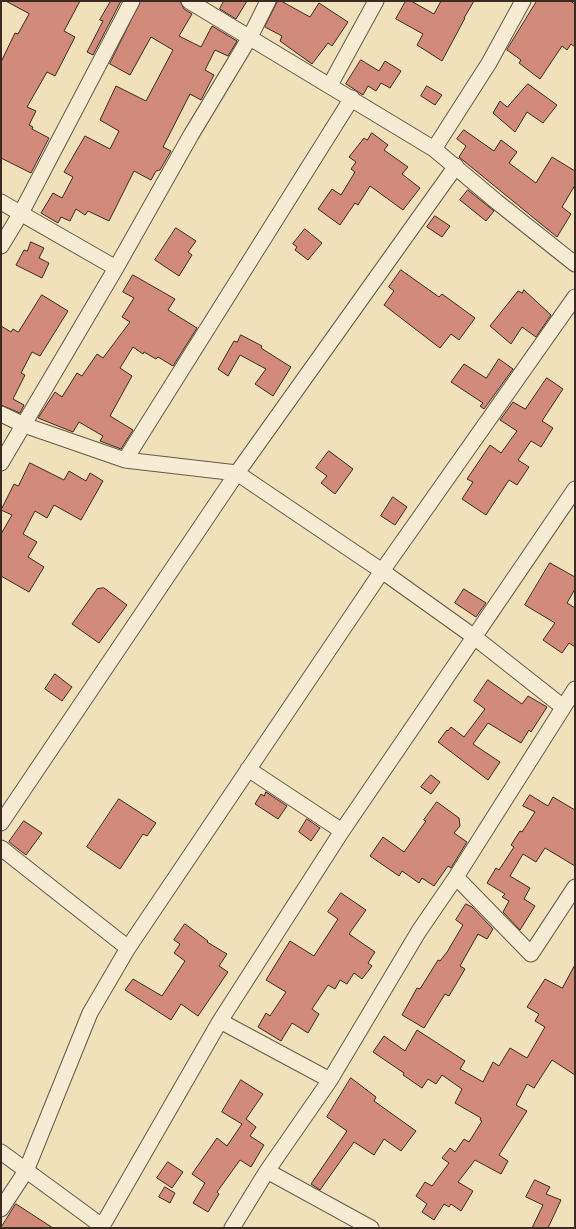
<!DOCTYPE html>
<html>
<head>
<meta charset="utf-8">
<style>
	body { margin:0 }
	#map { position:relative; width:576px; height:1229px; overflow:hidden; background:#f0e1bb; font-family:"IM FELL Double Pica",serif }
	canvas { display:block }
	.frame { position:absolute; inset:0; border:2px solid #3b2a22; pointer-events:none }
</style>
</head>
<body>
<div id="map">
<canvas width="576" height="1229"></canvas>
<div class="frame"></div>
</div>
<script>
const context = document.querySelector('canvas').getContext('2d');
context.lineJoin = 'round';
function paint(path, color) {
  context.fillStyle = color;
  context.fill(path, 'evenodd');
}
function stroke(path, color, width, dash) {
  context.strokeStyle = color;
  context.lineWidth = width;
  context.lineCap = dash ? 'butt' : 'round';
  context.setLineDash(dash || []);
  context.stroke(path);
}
const building = new Path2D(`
	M6,1H80L64,31L75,37L55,76L47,72L27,107L36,111L29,125L33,127L32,129L49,138L31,173L1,158V62L15,33L18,34L29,14Z
	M111,1H121L93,55L87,52L103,21L100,20Z
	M141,1H180L184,9L192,14L179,36L201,47L212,26L237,41L228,56L215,50L205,70L214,75L201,100L190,94L163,147L171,151L160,170L156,171L151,180L134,171L109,221L88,211L85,215L76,209L70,221L61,217L58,223L41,213L53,193L62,198L73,177L64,172L85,136L110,149L119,131L100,120L116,86L146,101L173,50L151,37L130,75L110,64Z
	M224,1H247L236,19L220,9Z
	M278,1H281L310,17L319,3L348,22L332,46L328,43L312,64L280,41L282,36L265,27Z
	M406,1H411L434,14L441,1H474L464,18H465L442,61L417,45L423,34L396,19Z
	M537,1H570L575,4V47L571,44L567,50L562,46L540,79L519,63L521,60L507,50Z
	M361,60L379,71L385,61L401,71L390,88L381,83L376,91L368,86L363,95L346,84Z
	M528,84L557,105L543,123L527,112L515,132L493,113L500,101L507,107Z
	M427,86L442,95L435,105L421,96Z
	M464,130L494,151L501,140L517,152L509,163L536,183L552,157L575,171V185L562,207L571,214L557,237L459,157L466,146L457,139Z
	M372,133L388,145L384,150L408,167L402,174L420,188L403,210L370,186L358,205L355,203L340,225L318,209L332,189L341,195L355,172L351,169L356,162L349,157L364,138L367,140Z
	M468,190L494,211L486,221L460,200Z
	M435,216L450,226L442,237L427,227Z
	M176,228L196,241L188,252L192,255L179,276L155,260Z
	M305,229L322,243L308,260L295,250L297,247L293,244Z
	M31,242L44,248L39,258L49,263L42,278L16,265L24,250L27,251Z
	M401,270L439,297L442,294L475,318L459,340L451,334L440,348L384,305L394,291L389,287Z
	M133,275L175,299L168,310L197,328L173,366L158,357L156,359L144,352L143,354L133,347L120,368L132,376L110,416L133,430L121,449L100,441L103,436L79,422L73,432L38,418L55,392L62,397L77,373L82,376L97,354L103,358L130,322L122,317L134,298L123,292Z
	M524,290L551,315L536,337L522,327L511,344L490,326L518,291L522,293Z
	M42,295L68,311L40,356L32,352L21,373L25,375L13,399L24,405L20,413L1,405V326L11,332L13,329L18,332Z
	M241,335L262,346L261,348L291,367L273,396L255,384L266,369L240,355L228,376L218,369L234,341L237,342Z
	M499,359L513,369L484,409L480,406L483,403L451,382L464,364L486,378Z
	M547,378L563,389L542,421L553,428L541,447L531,441L518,460L529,467L517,485L509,480L486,515L462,499L473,482L467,479L490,445L501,453L517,431L500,420L513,402L525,409Z
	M329,451L353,469L335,494L321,483L327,476L316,468Z
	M30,463L64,480L69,471L86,481L90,473L103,481L81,520L54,505L47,518L35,511L23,534L37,542L28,557L44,567L29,592L1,576V534L12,515L1,510L14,484L18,486Z
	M393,497L407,507L395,525L381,516Z
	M550,563L575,577V589L567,603L575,608V647L569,643L562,653L543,640L555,623L525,605Z
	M104,588L127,605L99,643L72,624L97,589Z
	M464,589L486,603L476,617L455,603Z
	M55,674L72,687L62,701L45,689Z
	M488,680L522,704L528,696L547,707L531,732L529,730L521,743L488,723L473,744L500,762L488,780L438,742L447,730L448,731L451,727L464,737L485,709L474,701Z
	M431,775L440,782L431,794L421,787Z
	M266,792L287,806L278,819L255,804L261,794L264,796Z
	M530,795L548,806L553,797L575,810V866L545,848L536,862L523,854L510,876L530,888L524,899L535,906L520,930L503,912L509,901L502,897L505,894L487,883L496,868L499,870L514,847L511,845L520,831L522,832L535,812L523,806Z
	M119,799L156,823L147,836L143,834L120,869L87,847Z
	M437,802L459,818L460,826L454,833L467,842L451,868L448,866L434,886L422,878L419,883L402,871L399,876L370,856L383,837L404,852L426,821L424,820Z
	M307,819L320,828L311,841L299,832Z
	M24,821L42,833L26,855L9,842Z
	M341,893L366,910L349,934L375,952L368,963L372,966L362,979L354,973L347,984L340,980L335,989L328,985L312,1009L319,1014L308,1033L292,1023L281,1041L258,1027L266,1013L270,1016L286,992L266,980L290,941L314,956L338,919L328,912Z
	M466,904L472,907L493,929L487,939L478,934L460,966L465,969L449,996L445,994L424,1028L402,1015L417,988L420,989L438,960L440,961L447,952L463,925L456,920Z
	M185,924L208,941L207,942L227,954L219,966L228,972L198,1016L181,1004L171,1020L125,990L133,979L162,996L185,961L174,953L180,944L174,940Z
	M575,965V1075L552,1060L534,1088L527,1084L516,1105L527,1111L499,1155L508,1161L501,1174L475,1160L458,1182L473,1191L461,1211L451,1204L449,1207L444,1204L434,1220L422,1212L427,1204L416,1196L425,1182L432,1186L449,1163L442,1158L450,1148L455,1152L464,1139L469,1142L482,1121L480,1120L481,1118L455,1103L462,1089L442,1075L436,1084L428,1079L422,1088L403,1075L404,1073L373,1052L384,1036L405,1051L417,1030L465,1061L460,1069L483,1082L493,1062L499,1066L510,1048L527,1058L545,1027L535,1021L539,1014L527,1007L545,979L562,988Z
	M351,1078L376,1097L374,1101L416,1131L401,1151L384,1139L374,1155L354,1142L320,1190L311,1184L347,1131L327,1117Z
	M241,1080L263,1094L246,1119L256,1127L250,1136L264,1145L251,1167L240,1160L217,1192L219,1194L208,1212L193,1203L205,1183L192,1174L217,1138L227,1146L242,1124L222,1112Z
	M168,1162L183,1172L172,1188L157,1178Z
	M535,1180L550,1187L546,1194L561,1200L548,1228H532L543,1205L526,1197Z
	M165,1187L175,1193L170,1203L159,1197Z
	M16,1204L53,1228H1Z`);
paint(building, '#d28b7a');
stroke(building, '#3b2a22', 1);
const minor = new Path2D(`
	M189,1L434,149L497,202L575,264
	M330,85L376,1
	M434,149L489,63L523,1
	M1,202L116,268
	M1,246L21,213L132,1
	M1,414L24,425L125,460L237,473L382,571L473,636L563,707
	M125,460L352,98
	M1,463L116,268L191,135L250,37L268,1
	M248,769L342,831
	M1,823L237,473L456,166
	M1,848L128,948
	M456,877L531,954L575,887
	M220,1021L330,1080
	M1,1152L102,1226
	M267,1171L371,1228
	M1,1209L26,1171L90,1013L128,948L382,571L575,297
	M101,1228L220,1021L342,831L575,489
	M232,1228L267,1171L330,1080L419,931L456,877L575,689`);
stroke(minor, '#685848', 17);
stroke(minor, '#f5ecd3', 15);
</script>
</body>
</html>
